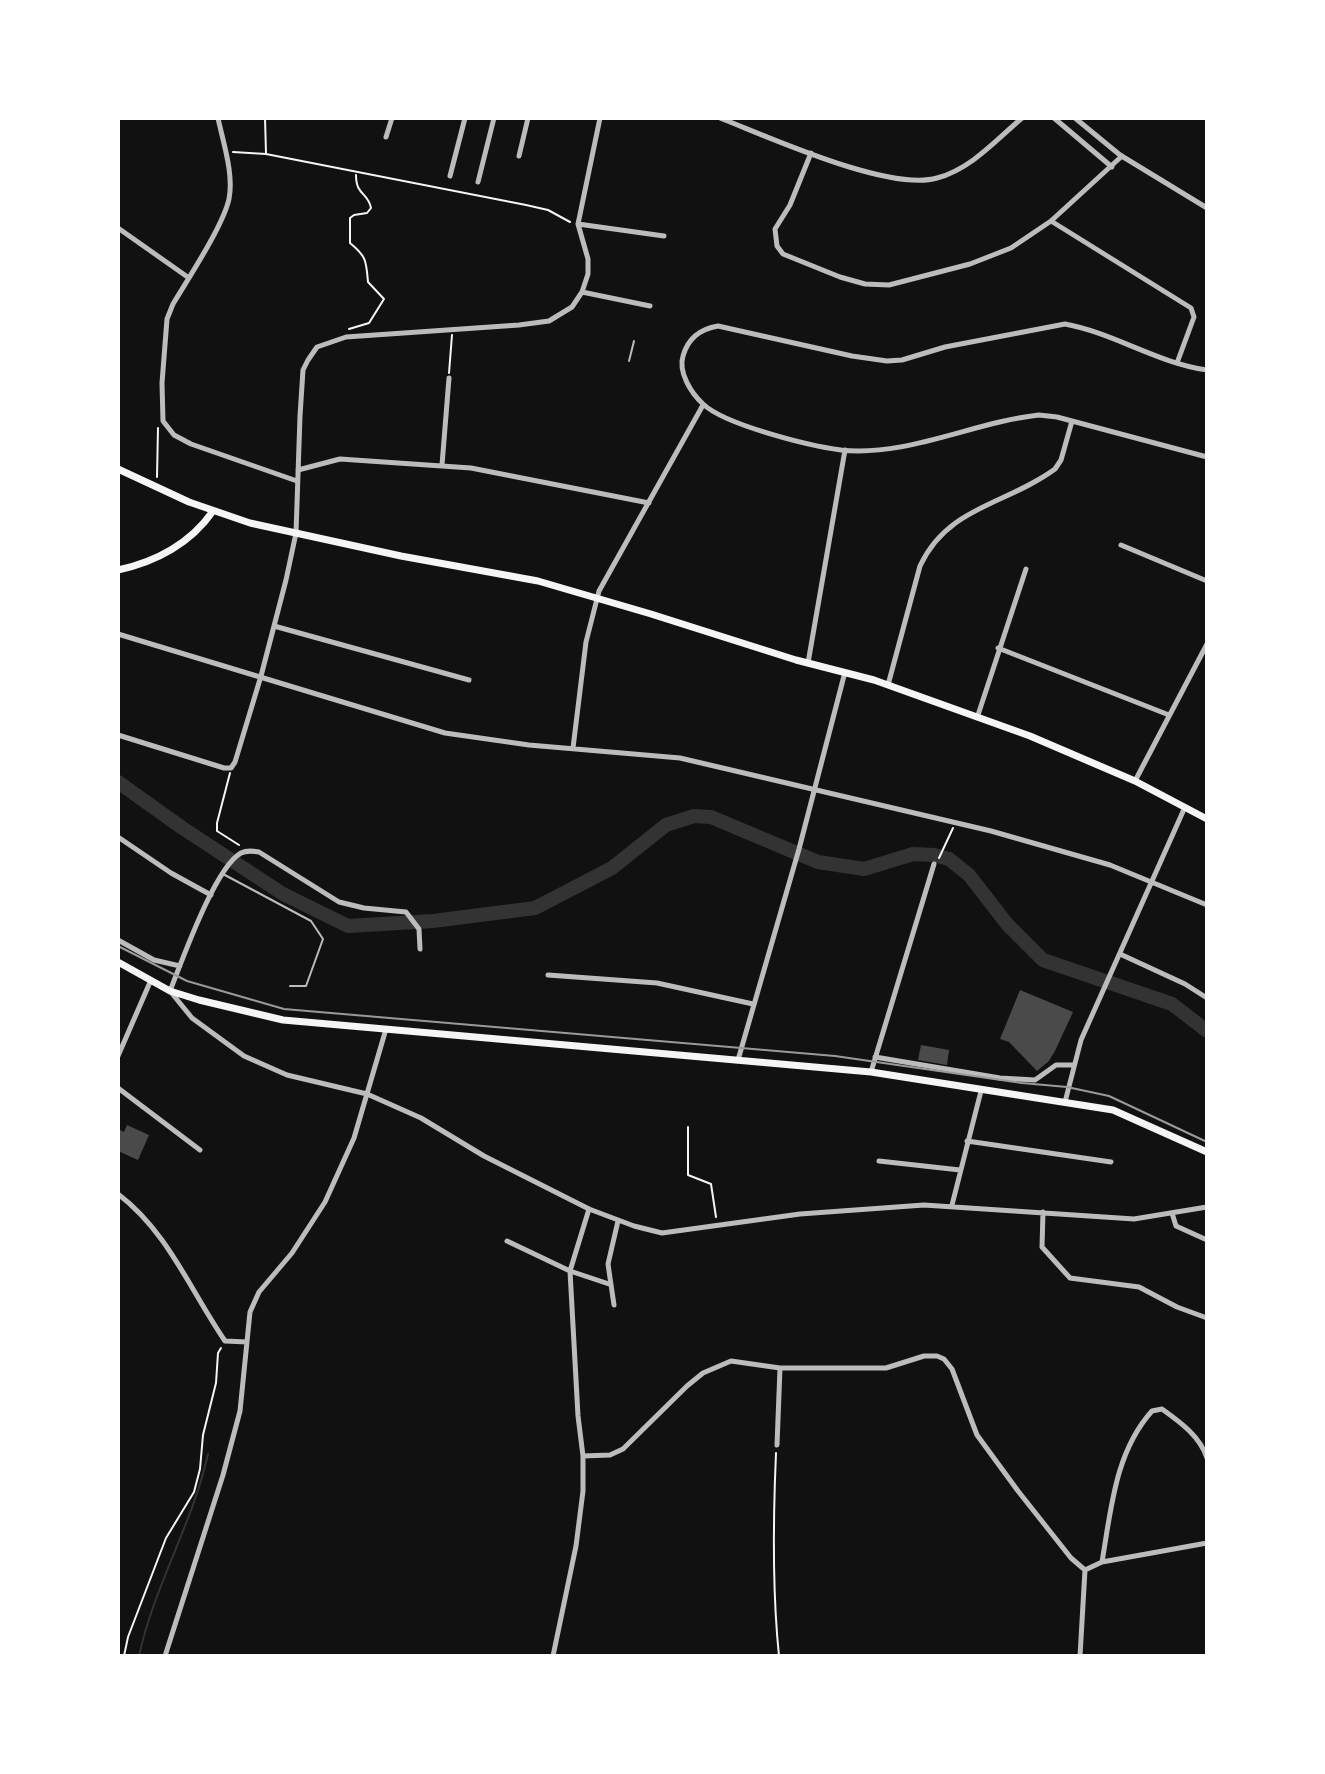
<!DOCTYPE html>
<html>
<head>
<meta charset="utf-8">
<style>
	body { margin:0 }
	#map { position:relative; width:1325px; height:1774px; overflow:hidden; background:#111; font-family:"PT Sans Narrow",sans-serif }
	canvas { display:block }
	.frame { position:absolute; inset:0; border:120px solid #fff; pointer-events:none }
</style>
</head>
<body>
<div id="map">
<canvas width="1325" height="1774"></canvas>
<div class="frame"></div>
</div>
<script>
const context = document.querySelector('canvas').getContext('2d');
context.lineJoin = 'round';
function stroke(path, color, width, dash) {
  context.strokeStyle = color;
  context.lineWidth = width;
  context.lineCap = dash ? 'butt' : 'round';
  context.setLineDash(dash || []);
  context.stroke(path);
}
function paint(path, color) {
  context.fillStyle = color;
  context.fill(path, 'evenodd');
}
stroke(new Path2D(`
	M139,1656C154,1586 193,1523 208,1454`), '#333', 2);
stroke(new Path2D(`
	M118,782L181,827L283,894L348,926L433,921L535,908L612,868L666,825L694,816L711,817L818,862L864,869L913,854L934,855L949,859L969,875L1007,924L1043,960L1172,1004L1207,1031`), '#333', 14);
paint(new Path2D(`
	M1020,990L1073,1012L1055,1051L1049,1061L1037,1071L1009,1042L1000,1039Z
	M921,1045L949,1050L947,1065L918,1060Z
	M127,1125L149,1135L138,1160L118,1151V1129L124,1132Z`), '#4a4a4a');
stroke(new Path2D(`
	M265,118L266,153
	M233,152L266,154L526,205L548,210L570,222
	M349,329L369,323L384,299L368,282C366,261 367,257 350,243V218L354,215L367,213L371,208C368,192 356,196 356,175
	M449,373L452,335
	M157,477L158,428
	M230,773L217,823V831L239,845
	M939,858L953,828
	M688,1127V1175L711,1184L716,1217
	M776,1453C773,1521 772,1589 779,1656
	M124,1656L128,1637L166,1538L194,1492L200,1469L203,1435L216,1383L218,1353L221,1348`), '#f5f5f5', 2);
stroke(new Path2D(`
	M629,361L634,341
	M223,874L311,921L323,939L306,986H290`), '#bcbcbc', 2);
stroke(new Path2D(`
	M218,118C223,142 234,174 229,199C223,226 188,279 173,304L167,319L162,383L163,421L174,435L191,444L297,481
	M720,118C769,137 889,192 937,178C971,169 996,140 1022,118
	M1054,118L1112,167
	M1075,118L1120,155L1207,208
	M386,137L392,118
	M811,153L790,205L775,229L777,246L783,254L840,277L865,284L889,285L970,264L1011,248L1051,221L1122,156
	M519,156L528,118
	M450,176L465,118
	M478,182L494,118
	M1051,221L1191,308L1194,317L1177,363
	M578,224L664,236
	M118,228L189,278
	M582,292L650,306
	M1207,370C1157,363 1114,333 1065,324L945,347L902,360L887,361L852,356L718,326C700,329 688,338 683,356C678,372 691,393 703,404C725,425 810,446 841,450C908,457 973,422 1039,415L1057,417L1207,457
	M442,465L449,378
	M298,470L340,459L471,468L649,503
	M1121,545L1207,581
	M274,626L469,680
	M118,634L445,733L529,745L680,758L991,831L1110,865L1207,905
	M998,648L1169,715
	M808,663L845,450
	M888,685L920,566C948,506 1006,505 1055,469L1061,460L1072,421
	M978,715L1026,569
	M118,735L224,768H231L235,762L261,676L286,580L296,533L300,416L303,370L308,360L317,347L346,337L519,325L549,321L572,307L582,292L588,274V259L578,224L600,118
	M573,748L586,642L599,591L703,405
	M1135,781L1207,644
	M118,837L171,873L211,895
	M118,940L154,960L180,966
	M420,949L419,929L406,912L364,908L339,902L259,852C253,851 247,850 241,853C215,867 182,961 170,991L192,1018L244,1056L287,1075L367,1094L421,1118L484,1156L589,1209L634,1226L662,1233L800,1214L924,1205L1134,1219L1207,1207
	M1120,954L1185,984L1207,998
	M548,975L657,983L753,1004
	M118,1056L151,980
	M875,1057L1000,1078L1035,1080L1056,1065H1072
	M738,1060L799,849L845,672
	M871,1072L934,864
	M118,1088L200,1150
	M1065,1102L1081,1040L1185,807
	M967,1141L1111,1162
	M879,1161L960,1170
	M118,1194C168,1232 190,1290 225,1341L247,1342
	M952,1205L981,1091
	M1043,1212L1042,1247L1070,1278L1139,1287L1177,1307L1207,1318
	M1172,1213L1176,1226L1207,1240
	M507,1241L570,1271L609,1284
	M614,1305L608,1264L618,1221
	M777,1445L780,1368
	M583,1456L610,1455L623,1449L687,1386L703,1373L731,1361L780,1368H886L924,1356H937L944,1359L952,1369L977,1435L1018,1491L1071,1558L1085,1570
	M1102,1562C1111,1510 1115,1452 1152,1411L1162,1409C1180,1422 1200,1436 1207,1458
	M1085,1570L1102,1562L1207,1543
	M165,1656L223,1475L240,1411L250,1312L259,1292L292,1253L325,1202L354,1138L386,1029
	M553,1656L576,1546L583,1491V1456L578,1416L570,1271L589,1209
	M1080,1656L1085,1570`), '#bcbcbc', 5);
stroke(new Path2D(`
	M118,469L189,502L250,523L401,556L538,581L651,614L796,660L874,680L1030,736L1135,781L1207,819
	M118,570C156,562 191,543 213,511
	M118,962L170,991L199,1000L283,1020L871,1072L1113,1110L1207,1152`), '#f5f5f5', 7);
stroke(new Path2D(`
	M118,946L187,981L284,1009L835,1056L1022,1083L1067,1087L1109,1096L1207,1142`), '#9a9a9a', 2);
</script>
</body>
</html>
